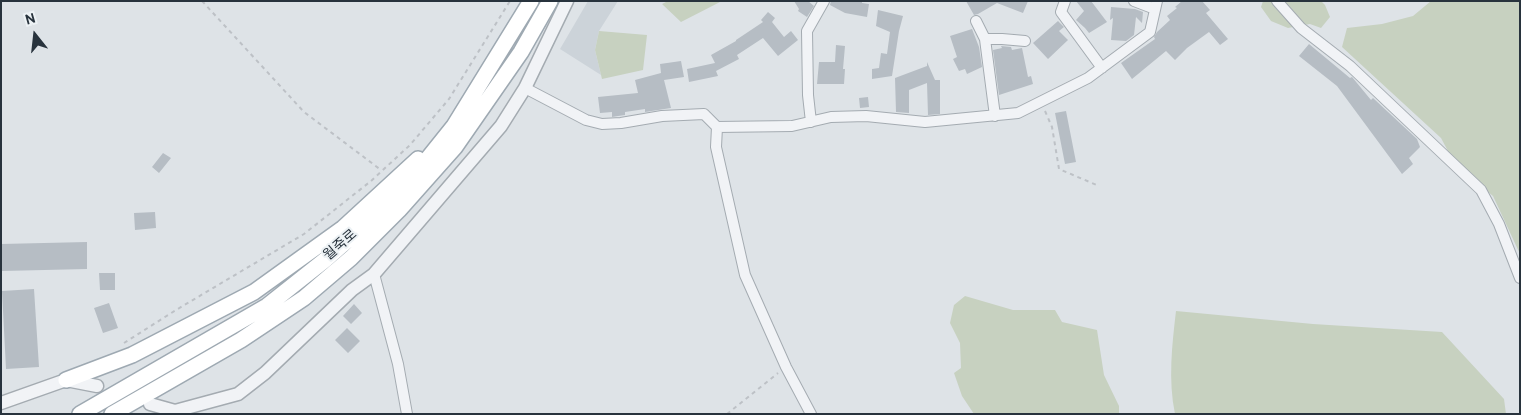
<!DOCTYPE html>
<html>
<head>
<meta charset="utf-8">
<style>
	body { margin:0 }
	#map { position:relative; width:1521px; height:415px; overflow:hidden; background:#dee3e7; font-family:Overpass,sans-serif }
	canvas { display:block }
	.frame { position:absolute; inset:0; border:2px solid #28333d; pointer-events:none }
	.north { position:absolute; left:10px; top:10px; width:50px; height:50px; -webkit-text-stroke:4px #edf2f5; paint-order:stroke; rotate:344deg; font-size:14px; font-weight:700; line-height:20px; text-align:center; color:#28333d }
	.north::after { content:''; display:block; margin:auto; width:18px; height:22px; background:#28333d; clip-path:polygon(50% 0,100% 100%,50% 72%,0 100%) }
</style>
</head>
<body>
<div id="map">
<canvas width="1521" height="415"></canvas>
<div class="frame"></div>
<div class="north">N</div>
</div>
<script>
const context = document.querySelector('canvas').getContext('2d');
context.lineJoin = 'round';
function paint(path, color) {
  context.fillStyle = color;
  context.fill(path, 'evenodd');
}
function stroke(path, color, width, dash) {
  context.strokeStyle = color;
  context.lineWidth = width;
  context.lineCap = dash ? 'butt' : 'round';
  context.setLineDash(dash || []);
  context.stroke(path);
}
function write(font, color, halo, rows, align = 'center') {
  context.font = font + ' Overpass,"Noto Sans KR",sans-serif';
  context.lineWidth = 4;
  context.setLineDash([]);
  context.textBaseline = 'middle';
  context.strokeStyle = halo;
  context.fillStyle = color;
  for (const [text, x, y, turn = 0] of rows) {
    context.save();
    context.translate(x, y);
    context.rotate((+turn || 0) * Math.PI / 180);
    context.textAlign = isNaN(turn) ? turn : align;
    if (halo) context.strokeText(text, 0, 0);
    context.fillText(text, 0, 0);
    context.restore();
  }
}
paint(new Path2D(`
	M588,1H618L599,31L595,50L601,75L560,49Z`), '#ccd3d9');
paint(new Path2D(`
	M668,1H722L681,22L662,4Z
	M1263,1H1321L1325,5L1330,17L1321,28L1310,24L1288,28L1271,21L1261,7Z
	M1431,1H1520V254L1493,196L1456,166L1441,138L1342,47L1347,28L1382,24L1413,16Z
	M599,31L647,35L643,70L602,79L595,50Z
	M965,296L1013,310H1055L1062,322L1097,330L1104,375L1119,406V414H974L962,396L954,373L961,368L960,343L950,323L954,305Z
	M1176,311L1313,324L1442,332L1504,399L1506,414H1175C1168,380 1172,345 1176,311Z`), '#c7d1c0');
paint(new Path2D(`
	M794,1H808L814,6L807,17L798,11L799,9Z
	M831,1H862V3L869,4L867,17L845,13L830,5Z
	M966,1H1028L1023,13L997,3L978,14L974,15Z
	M1076,1H1091L1107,22L1089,33L1085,28L1076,20L1084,11Z
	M1182,1H1202L1210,10L1206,13L1228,39L1220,45L1209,32L1187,48L1175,60L1166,51L1132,79L1121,63L1155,39L1154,37L1157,32L1170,20L1167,16L1177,8L1175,7Z
	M1111,7L1135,9L1143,12L1142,23L1136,17L1134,35L1126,41L1111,40L1113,18L1110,20Z
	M878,10L903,16L899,31L892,76L872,79V69L879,68L881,53L887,54L890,32L876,26Z
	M768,12L775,18L772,22L784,37L791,31L798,40L778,56L763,38L737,55L739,59L716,71L718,76L689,82L687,69L715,63L711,55L736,41V40L763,22L761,20Z
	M1058,21L1064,27L1059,31L1068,40L1048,59L1033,43Z
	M972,29L979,47L982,67L967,74L965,69L959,71L953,59L957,57L950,36Z
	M1309,44L1350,78L1352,77L1371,100L1373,98L1417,139L1420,147L1409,158L1413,164L1402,174L1337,86L1299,56Z
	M836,45L845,46L843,69H845L844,84H817L819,62H835Z
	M1001,46L1011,47L1012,50L1022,48L1028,77L1031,76L1033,84L999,95L993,50L1002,48Z
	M681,61L684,77L664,80L671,108L645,112V109L625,112V115L618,116L612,117V112L600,113L598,97L638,93L635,80L661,73L660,64Z
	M927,62L935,80H940V114L928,115L927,83L909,90V113L896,112L895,78L927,66Z
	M868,97L869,107L860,108L859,98Z
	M1066,111L1076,162L1065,164L1055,113Z
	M163,153L171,158L159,173L152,167Z
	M155,212L156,228L135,230L134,213Z
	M87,242V269L2,271L1,244Z
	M99,273H115V290H100Z
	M34,289L39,367L6,369L2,291Z
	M109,303L118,328L103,333L94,308Z
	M354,304L362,313L351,324L343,316Z
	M347,328L360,341L348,353L335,340Z`), '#b6bdc4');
const minor = new Path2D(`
	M1065,1L1061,12L1102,68
	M1134,1L1155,9
	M1277,1L1301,28L1350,66L1481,190L1499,224L1520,278
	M976,21L985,39L995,116
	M985,39H1002L1025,41
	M525,88L586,120L602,124L621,123L662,116L704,114L717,127L792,126L831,117L866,116L925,122L1018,113L1088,78L1150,32L1157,1
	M811,122L808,95L807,31L824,1
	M717,127L716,147L745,275L786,367L811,414
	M374,274L398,364L407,414`);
const tertiary = new Path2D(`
	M1,403L66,380L97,386
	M150,404L175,411L238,394L265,373L352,290L374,274L501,126L525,88L567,1`);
const primary = new Path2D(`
	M66,380L132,355L254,292L343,228L418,159
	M80,414L267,306L325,260L397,197L454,126L531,1
	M112,414L241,340L304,298L351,258L399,210L455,147L521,52L550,1`);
stroke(minor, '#a4abb1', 12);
stroke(tertiary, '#a4abb1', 15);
stroke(primary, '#9ea9b2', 18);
stroke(new Path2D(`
	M202,1L304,112L381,170
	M1045,111L1052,127L1059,169L1099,186
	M124,343L176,310L304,234L371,181L410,145L449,99L510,1
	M727,414L778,373`), '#bdc1c6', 2, [4, 4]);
stroke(minor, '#f1f3f6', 10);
stroke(tertiary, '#f1f3f6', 12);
stroke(primary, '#fff', 15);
write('14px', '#28333d', '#edf2f5', [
	["월죽로",341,246,-41]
]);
</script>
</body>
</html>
